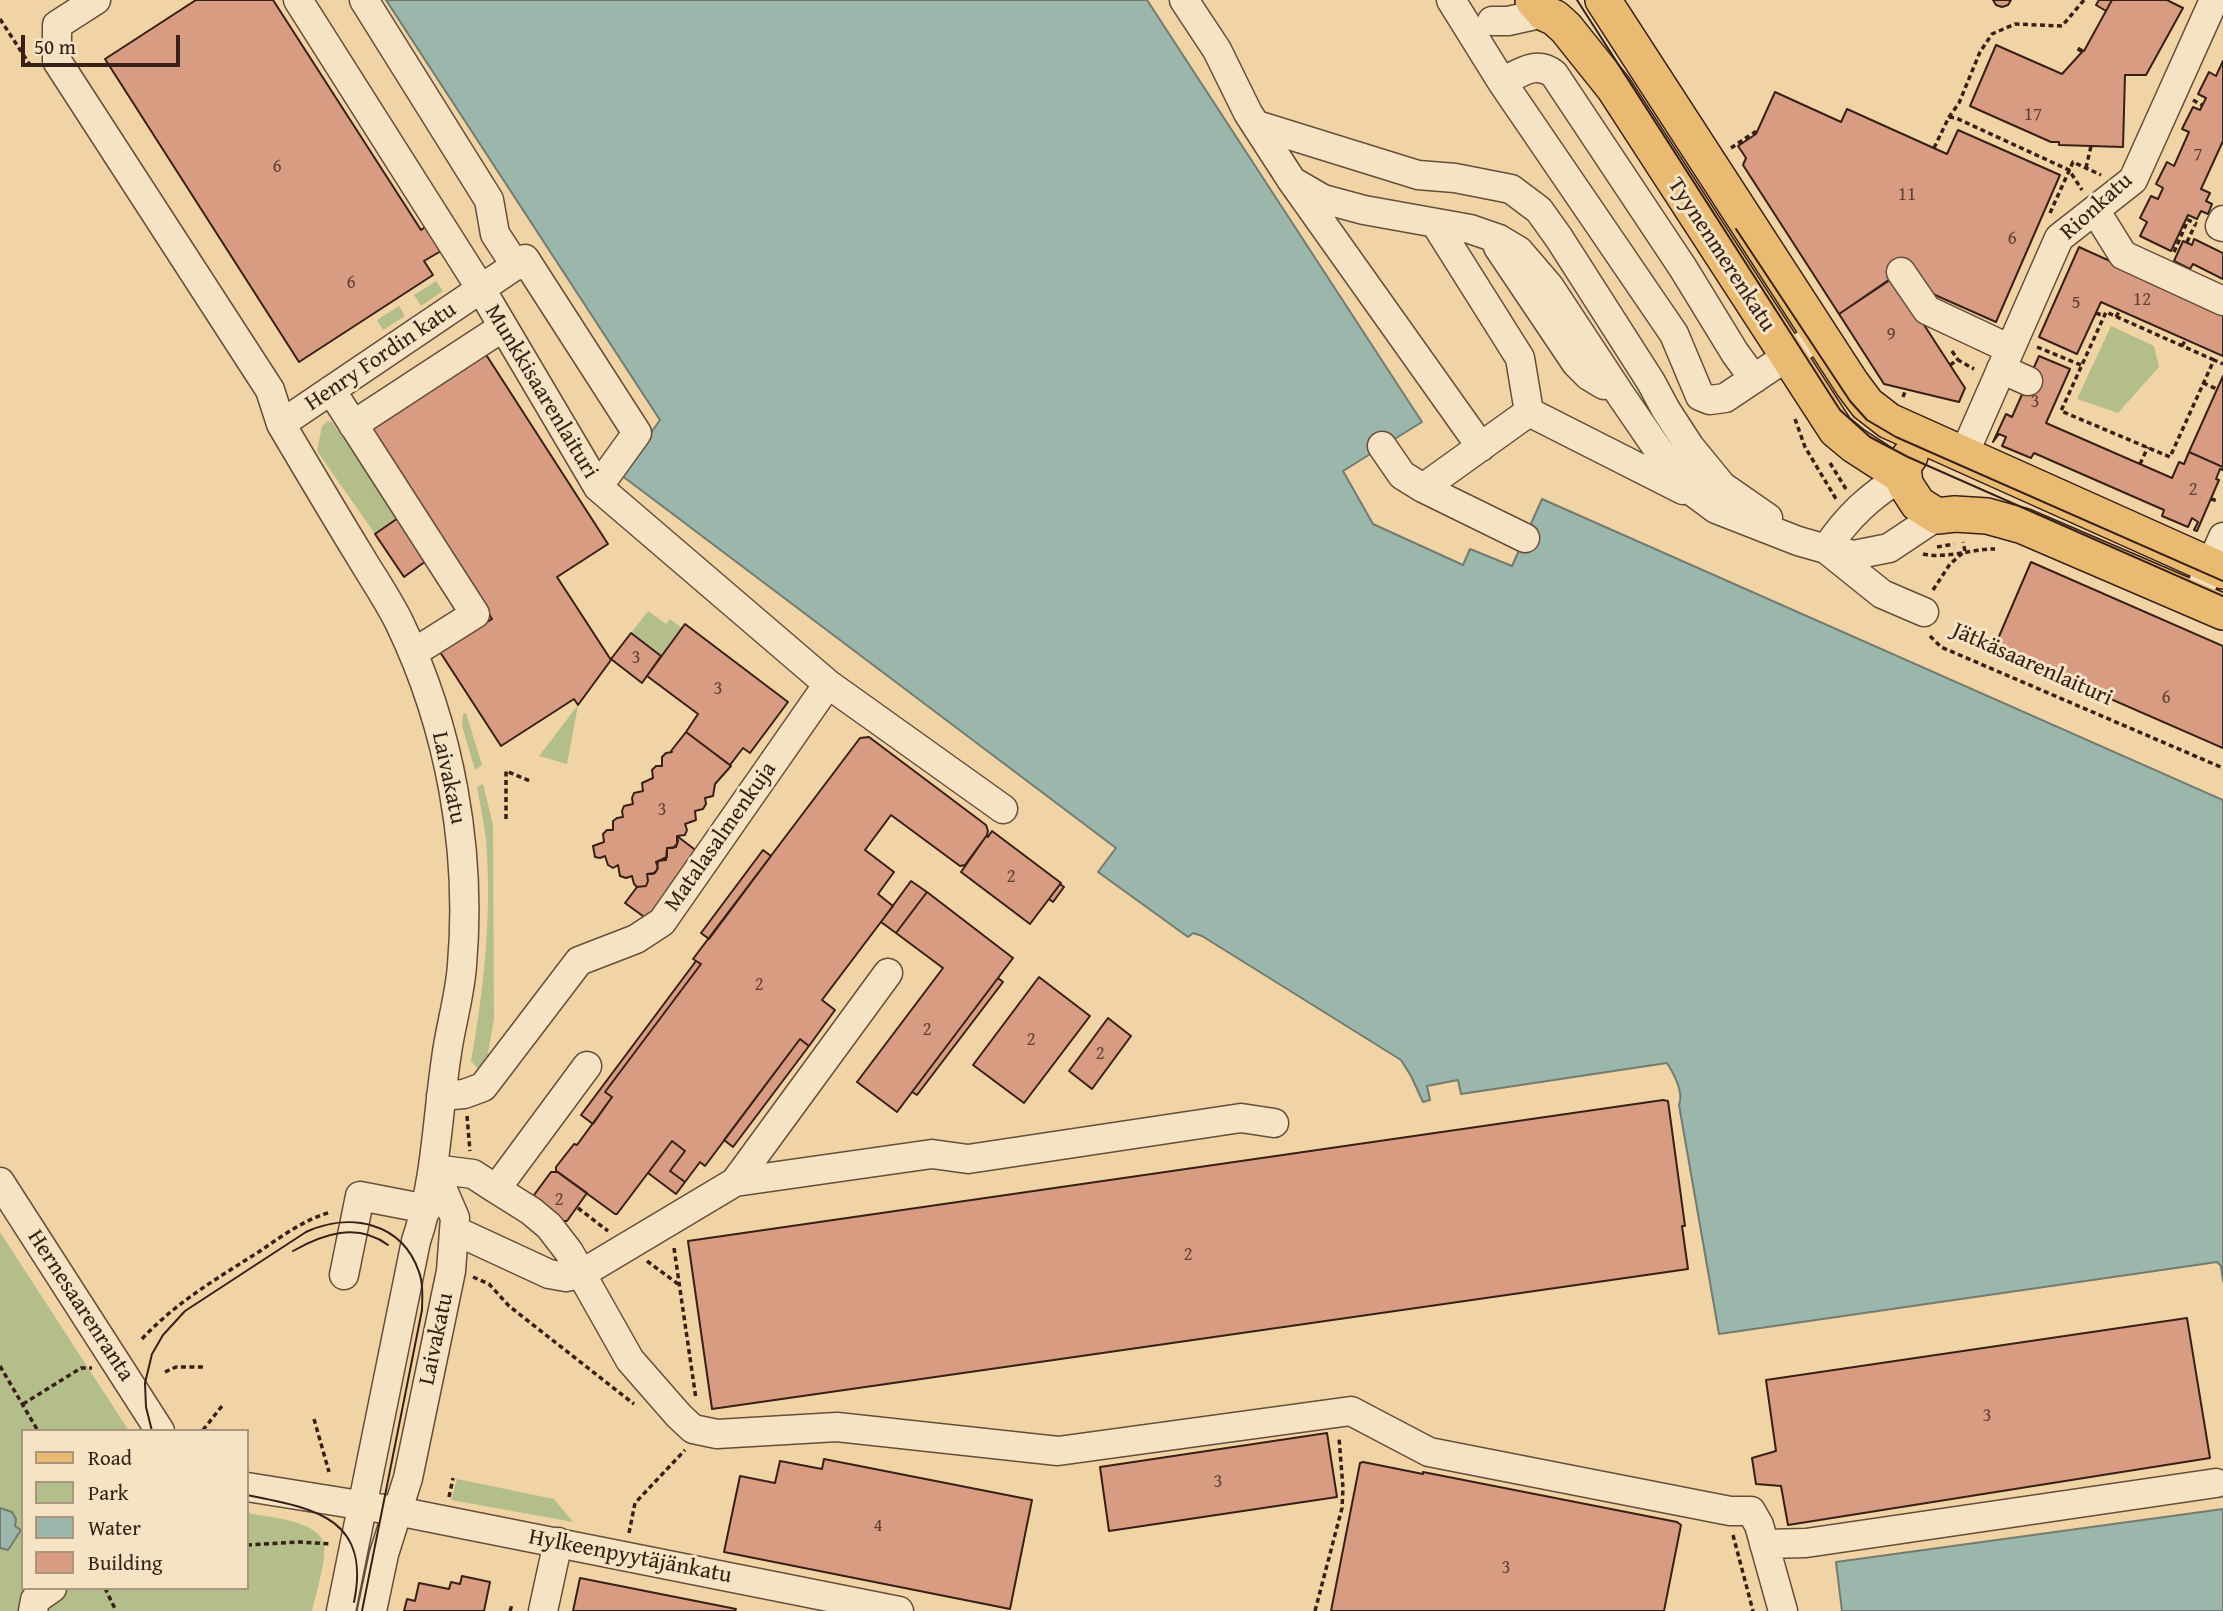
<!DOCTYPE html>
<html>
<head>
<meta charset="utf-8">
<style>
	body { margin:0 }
	#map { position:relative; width:2223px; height:1611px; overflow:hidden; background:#f1d4a5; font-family:"Gentium Book Plus",serif }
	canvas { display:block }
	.legend { position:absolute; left:21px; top:1429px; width:228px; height:161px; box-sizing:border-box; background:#f6e3c4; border:2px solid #aa957e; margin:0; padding:9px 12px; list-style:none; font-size:21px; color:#382016 }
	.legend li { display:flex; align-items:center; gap:14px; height:35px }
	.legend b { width:35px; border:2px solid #aa957e }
	.scale { position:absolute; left:21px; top:35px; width:159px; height:32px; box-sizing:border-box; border:4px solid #382016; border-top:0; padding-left:9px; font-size:21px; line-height:24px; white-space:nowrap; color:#382016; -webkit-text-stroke:5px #f6e3c4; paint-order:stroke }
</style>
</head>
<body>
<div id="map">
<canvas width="2223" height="1611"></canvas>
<ul class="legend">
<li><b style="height:9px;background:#e8ba72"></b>Road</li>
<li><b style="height:19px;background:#b4be8b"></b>Park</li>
<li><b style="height:19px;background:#9bb7ac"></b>Water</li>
<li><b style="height:19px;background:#d89c83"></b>Building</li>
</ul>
<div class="scale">50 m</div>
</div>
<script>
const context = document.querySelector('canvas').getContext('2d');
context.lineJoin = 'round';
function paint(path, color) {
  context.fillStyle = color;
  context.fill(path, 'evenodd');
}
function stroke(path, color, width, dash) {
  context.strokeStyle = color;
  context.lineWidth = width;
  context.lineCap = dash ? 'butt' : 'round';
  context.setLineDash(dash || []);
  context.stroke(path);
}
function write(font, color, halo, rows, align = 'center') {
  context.font = font + ' "Gentium Book Plus",serif';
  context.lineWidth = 6;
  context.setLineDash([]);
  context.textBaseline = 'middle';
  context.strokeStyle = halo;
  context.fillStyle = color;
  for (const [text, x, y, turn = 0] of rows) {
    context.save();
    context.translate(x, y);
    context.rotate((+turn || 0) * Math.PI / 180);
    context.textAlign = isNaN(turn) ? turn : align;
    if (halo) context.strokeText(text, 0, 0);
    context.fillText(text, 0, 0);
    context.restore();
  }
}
paint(new Path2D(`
	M436,281L443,291L421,306L414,295Z
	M399,306L405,316L383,330L377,320Z
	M2111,326L2154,346L2159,367L2118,413L2077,399Z
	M328,421L332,422L398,518L375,534L317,451L322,426Z
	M648,611L666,624L670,619L682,628L661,656L631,633Z
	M578,705L567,764L539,756Z
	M466,713L482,765L475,770L462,726L463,714Z
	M483,784L493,825L494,1019L488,1053L491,1057L479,1070L471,1061C484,989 492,913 486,840C484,822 480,805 477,787Z
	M0,1232L129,1431H23V1588H247V1513C267,1517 320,1520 324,1545C326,1563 316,1593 312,1611H0V1548L8,1550L15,1526L5,1509L0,1508Z
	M457,1479L554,1499L573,1522L451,1500Z`), '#b4be8b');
const water = new Path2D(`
	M386,0H1147L1422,422L1343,471L1373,524L1463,565L1470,549L1512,566L1542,499L2223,800V1281L2221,1266L2217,1262L1719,1334L1679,1105C1684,1092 1674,1074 1667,1063L1461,1094L1458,1080L1427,1086L1430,1100L1423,1102L1411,1076L1401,1060L1202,936L1193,933L1188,937L1098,872L1116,848L621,475L660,420Z
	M0,1508L12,1512L16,1519L15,1526L21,1530L8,1550L0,1548Z
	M2223,1509V1611H1842L1836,1562Z`);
paint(water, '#9bb7ac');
stroke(water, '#737b70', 2);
const building = new Path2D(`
	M196,0H273L421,230L425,227L441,251L424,261L433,275L299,362L105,59Z
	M1993,0H2011L2008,5L2002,7L1996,5Z
	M2099,0H2112L2106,11L2096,5Z
	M2112,0H2167L2183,8L2146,75H2125L2123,147L2059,145V142H2051L1970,106L1996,45L2062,74L2082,52L2078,50L2079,48L2084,51Z
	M2223,61V141L2201,189L2210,193L2206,201L2212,204L2208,214L2201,211L2197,219L2188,215L2171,251L2140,236L2147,222L2140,218L2151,196L2158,199L2163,188L2156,184L2167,162L2174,166L2189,132L2182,129L2193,107L2200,110L2206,98L2198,94L2209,72L2216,76Z
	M1775,92L1841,122L1847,109L1947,154L1958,130L2060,175L1996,322L1926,291L1911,266L1839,314L1743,165L1746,158L1738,146L1756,134Z
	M2194,239L2223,253V279L2193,264L2190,269L2174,261L2183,241L2192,245Z
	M2079,247L2223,312V356L2101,302L2077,354L2039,337Z
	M1893,277L1965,388L1959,402L1884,384L1839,314Z
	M485,353L608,544L557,577L611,660L578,705L574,699L501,746L440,652L492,619L369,428Z
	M2039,356L2070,369L2046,423L2172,478L2179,462L2184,464L2189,452L2223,467V470L2220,469L2216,479L2219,480L2197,531L2194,530L2198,522L2192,518L2188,527L2162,516L2164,510L2059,464L2034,453L2031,458L2002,446L2006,437L1999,434L1993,442L2006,414L2012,417Z
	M2223,376V467L2189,452Z
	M398,518L426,561L404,577L375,534Z
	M2031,562L2223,646V748L1994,648Z
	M685,624L788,702L750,753L743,748L730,765L686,732L698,714L647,676Z
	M631,633L661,656L642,683L611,659Z
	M686,732L731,766L715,784L713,796L705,798L706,804L703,809L695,811L696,820L685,824L687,830L685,835L677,836L678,841L676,847L667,848L666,860L658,861L657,870L653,874H647L648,881L646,886L637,887L634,884L632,876L626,878L620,876L618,865L613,868L608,865L605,856L600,858L595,857L593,846L604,842L603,834L607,830H613V821L617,818L623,817L622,811L624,806L633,804L632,798L634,793L643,791L642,783L653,778L652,770L656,766H662V757L666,753L672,752L671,751Z
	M869,737L986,825L988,831L987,835L965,865L960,866L891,815L865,850L894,872L878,894L893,906L822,1000L835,1010L809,1046L800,1039L705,1166L700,1162L685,1182L670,1171L685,1151L672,1141L617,1214H615L556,1171V1167L574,1144L577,1145L612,1097L605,1092L701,964L693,959L860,738Z
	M992,831L1061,883L1030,924L961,872L987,835L988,837Z
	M677,836L698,852L647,919L625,903L637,887L646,886L648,881L647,874L655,873L658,868L656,862L667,857V848H673L677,844Z
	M763,850L771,856L709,939L701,933Z
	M911,881L927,892L896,933L881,922Z
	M1060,884L1064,887L1053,902L1049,899Z
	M927,892L1013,958L897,1112L857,1082L943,968L896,933Z
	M696,961L701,964L605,1092L612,1097L593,1124L581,1115Z
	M1039,977L1090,1016L1024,1103L973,1065Z
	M998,978L1003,982L917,1095L912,1092Z
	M1108,1018L1131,1036L1092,1089L1069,1071Z
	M800,1039L809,1046L733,1147L724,1140Z
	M1663,1100L1668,1101L1685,1226H1682L1688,1269L712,1409L688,1241Z
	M672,1141L685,1151L670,1171L685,1182L676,1194L648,1173Z
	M551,1172H558L587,1193L567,1221H560L536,1204L534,1195Z
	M2187,1318L2210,1458L1788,1525L1781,1486L1756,1484L1752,1458L1776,1451L1766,1380Z
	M1327,1433L1337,1497L1109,1531L1100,1467Z
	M824,1459L1032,1500L1010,1609L724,1552L740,1476L775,1483L780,1461L822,1469Z
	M1363,1462L1423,1474V1472L1677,1522L1681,1525L1664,1611H1331L1360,1463Z
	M462,1576L490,1582L484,1611H404L407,1599L415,1601L419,1583L449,1589L451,1582L460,1584Z
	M580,1578L736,1609L735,1611H573Z`);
paint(building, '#d89c83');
stroke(building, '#382016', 2);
const minor = new Path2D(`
	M96,0L57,25V61L270,390L281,424C307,468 333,512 360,556C373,578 389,601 400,624C450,728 472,850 462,965C460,996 450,1027 446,1059C437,1120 436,1182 416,1241L341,1611
	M298,0L481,289L598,487L828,684L1003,809
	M364,0L489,200L495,234L516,266
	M1184,0L1217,50L1248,113L1292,181L1481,447
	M1451,0L1502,82L1674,334L1700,396L1710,400L1725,398L1819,335
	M1492,21H1508L1544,13
	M1502,82C1520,73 1536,60 1554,74L1683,268L1735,353L1754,379
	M1257,125L1418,175L1455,178L1511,189L1539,210L1559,238L1651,382L1666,410L1690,447L1722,486L1768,518
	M1292,181L1323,199L1364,210L1470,229L1499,239L1519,251L1549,286L1620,394L1670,467L1689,489L1716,509L1798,541L1826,549L1882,594L1924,612
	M2095,210L2123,255L2223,301
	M2223,220L2220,226L2223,227
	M1435,223L1520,358L1529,412
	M1498,247L1576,363L1589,376L1604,385
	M1901,272L1927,310L2010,349
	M2001,369L2028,381
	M331,390L475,614L413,653
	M1529,412L1683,490
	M281,424L525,259L637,433L598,487
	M353,425L503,327
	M1382,446L1402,475L1423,488L1529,412
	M1964,454L2059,238L2133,180L2214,0
	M1423,488L1525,538
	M1826,549L1854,555L1889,548L1937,516
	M1826,549C1848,516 1869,497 1902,476
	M2202,585L2223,537
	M441,1096L464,1094L483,1087L579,961L636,939L662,922L828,684
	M434,1169L473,1174L496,1189L587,1066
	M0,1182L160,1431
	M735,1182L888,973
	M496,1189L531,1211L549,1226L569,1252L630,1360L679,1416L693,1429L717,1434L837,1427L1058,1451L1351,1411L1429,1452L1730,1511H1751L1759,1525L1783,1611
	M454,1230L549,1274L566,1277L581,1274L735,1182L932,1154L968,1159L1241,1118L1274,1123
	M344,1275L360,1196L427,1209
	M247,1487L397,1511L899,1611
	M1764,1544L1806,1543L2216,1483
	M33,1611L35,1600L52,1588
	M372,1611L384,1554L408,1478L451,1271L455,1218L434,1169
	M543,1611L558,1542`);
const major = new Path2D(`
	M1533,0L1544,13L1555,18L1566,28L1614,88L1836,430L1854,445L1902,476
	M1603,0L1852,384L1867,404L1889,421L2223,571
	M1910,456L1903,466L1905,484L1918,504L1937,516L1955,514L1987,516L2023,526L2223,612`);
stroke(minor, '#664d3a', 31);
stroke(major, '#382016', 38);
stroke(new Path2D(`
	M0,19L32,68
	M2193,100L2202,105
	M1949,117L1956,118L2069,170L2082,190
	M1731,148L1755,132L1756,134
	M1934,148L1949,117L1959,103L1980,52L1992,34L2015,24L2062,26L2084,0
	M2086,168L2091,146
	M2050,213L2073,162L2101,175
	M2187,242L2195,225
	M2174,252L2188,220L2197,224
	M2096,313L2104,316
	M2116,317L2120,310
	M2182,346L2186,339
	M2037,347L2081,365
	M1952,351L1958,360
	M2214,360L2106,312L2061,411L2170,457L2214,360L2223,364
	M1950,365L1958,360L1974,369
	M2203,383L2217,389
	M1903,397L1906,389
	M1795,419L1805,447L1836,499
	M1830,463L1846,489
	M2140,464L2148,447
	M2211,499L2218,501
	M1937,547L1954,544
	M1923,554C1947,559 1971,549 1995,549
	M1933,590L1950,564L1965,551L1963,542
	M1930,636L1941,647L2223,768
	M506,819V771L530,781
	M467,1116L470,1151
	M578,1208L608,1231
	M674,1248L696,1399
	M647,1261L678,1284
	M473,1277L489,1284L509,1306L634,1404
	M142,1339C176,1302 218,1278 260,1251C282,1236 305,1219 331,1212
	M0,1366L38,1431
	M165,1372L176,1367H204
	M23,1404L81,1368H92
	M314,1419L329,1472
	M203,1430L222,1406
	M449,1497L453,1478
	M629,1533L635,1503L685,1450
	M1733,1535L1753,1611
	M247,1545L299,1542L331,1544
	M105,1588L116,1611
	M510,1611L512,1605
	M1315,1611L1342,1508L1343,1488L1339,1438`), '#382016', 3.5, [5, 3.5]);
stroke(minor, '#f6e3c4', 28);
stroke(major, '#e8ba72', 35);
stroke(new Path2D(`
	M1577,0L1840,410L1870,437L1908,457L2223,596
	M1736,229L1850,401L1867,420L1896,437L2223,581
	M293,1251C323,1234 357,1222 388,1245
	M152,1431L146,1407L145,1383L152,1354L163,1335L185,1311L306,1232C350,1212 402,1222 419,1272C424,1284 422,1298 422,1310L362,1611
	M247,1495C311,1508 372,1516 354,1602`), '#382016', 2);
write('19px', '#603f31', null, [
	["17",2033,115],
	["7",2198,155],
	["6",277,167],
	["11",1907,195],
	["6",2012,239],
	["6",351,283],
	["12",2142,300],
	["5",2076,303],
	["9",1891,335],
	["3",2035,402],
	["2",2193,490],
	["3",636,658],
	["3",718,689],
	["6",2166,698],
	["3",662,810],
	["2",1011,877],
	["2",759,985],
	["2",927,1030],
	["2",1031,1040],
	["2",1100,1054],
	["2",559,1200],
	["2",1188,1255],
	["3",1987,1416],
	["3",1218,1482],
	["4",878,1526],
	["3",1506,1568]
]);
write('23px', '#382016', '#f6e3c4', [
	["Rionkatu",2097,207,-42],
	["Tyynenmerenkatu",1721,255,57],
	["Henry Fordin katu",381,357,-34],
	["Munkkisaarenlaituri",541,392,59],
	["Jätkäsaarenlaituri",2032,665,24],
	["Laivakatu",448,778,78],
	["Matalasalmenkuja",721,837,-55],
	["Hernesaarenranta",80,1306,57],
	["Laivakatu",437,1339,-78],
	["Hylkeenpyytäjänkatu",630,1557,11]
]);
</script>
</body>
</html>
